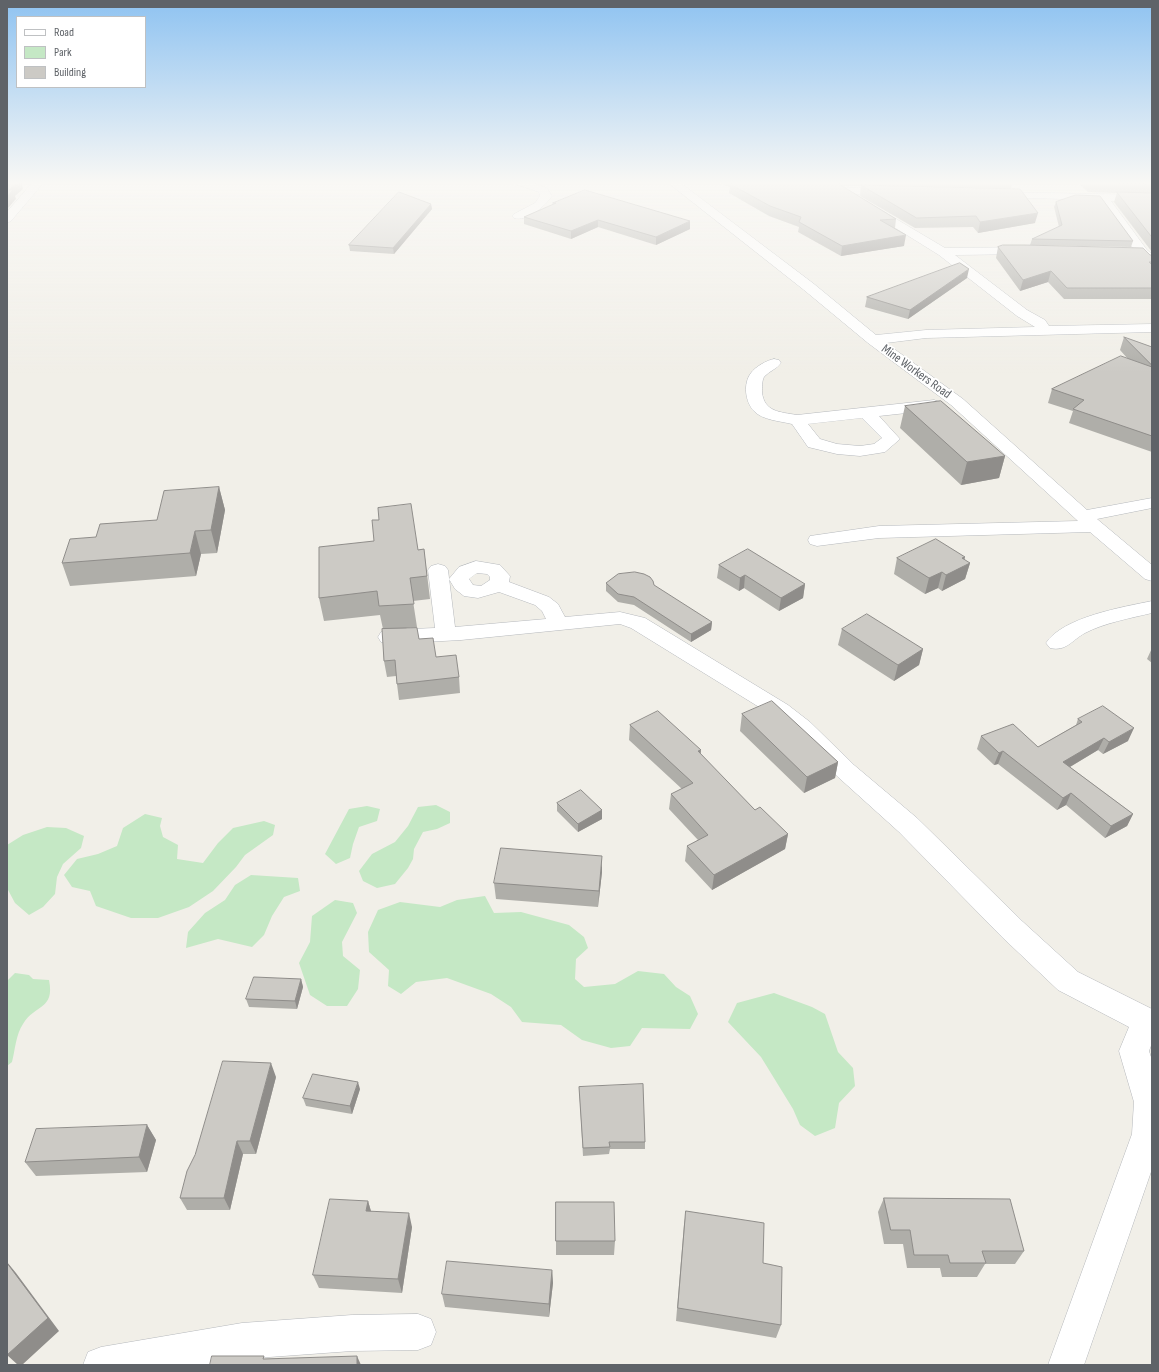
<!DOCTYPE html>
<html>
<head>
<meta charset="utf-8">
<style>
	body { margin:0 }
	#map { position:relative; width:1159px; height:1372px; overflow:hidden; background:#f1efe8; font-family:"Sofia Sans Condensed",sans-serif }
	canvas { display:block }
	.frame { position:absolute; inset:0; border:8px solid #5f6368; pointer-events:none }
	.legend { position:absolute; left:16px; top:16px; width:130px; height:72px; box-sizing:border-box; background:#fff; border:1px solid #bfc1c3; margin:0; padding:5px 7px; list-style:none; font-size:12px; color:#5f6368 }
	.legend li { display:flex; align-items:center; gap:8px; height:20px }
	.legend b { width:20px; border:1px solid #bfc1c3 }
</style>
</head>
<body>
<div id="map">
<canvas width="1159" height="1372"></canvas>
<div class="frame"></div>
<ul class="legend">
<li><b style="height:5px;background:#fff"></b>Road</li>
<li><b style="height:11px;background:#c5e8c5"></b>Park</li>
<li><b style="height:11px;background:#cccac5"></b>Building</li>
</ul>
</div>
<script>
const context = document.querySelector('canvas').getContext('2d');
context.lineJoin = 'round';
function paint(path, color) {
  context.fillStyle = color;
  context.fill(path, 'evenodd');
}
function stroke(path, color, width, dash) {
  context.strokeStyle = color;
  context.lineWidth = width;
  context.lineCap = dash ? 'butt' : 'round';
  context.setLineDash(dash || []);
  context.stroke(path);
}
function write(font, color, halo, rows, align = 'center') {
  context.font = font + ' "Sofia Sans Condensed",sans-serif';
  context.lineWidth = 3.5;
  context.setLineDash([]);
  context.textBaseline = 'middle';
  context.strokeStyle = halo;
  context.fillStyle = color;
  for (const [text, x, y, turn = 0] of rows) {
    context.save();
    context.translate(x, y);
    context.rotate((+turn || 0) * Math.PI / 180);
    context.textAlign = isNaN(turn) ? turn : align;
    if (halo) context.strokeText(text, 0, 0);
    context.fillText(text, 0, 0);
    context.restore();
  }
}
paint(new Path2D(`
	M436,805L450,812V823L437,829L423,832L414,849L413,859L408,868L395,884L377,888L363,881L359,871L372,854L395,842L408,826L418,807Z
	M367,806L380,809L377,821L359,827L353,844L350,858L336,864L325,854L349,809Z
	M145,814L162,818L160,826L163,837L178,845L177,859L203,863L218,843L233,828L264,821L275,825L273,835L245,855L236,867L213,891L189,907L158,918H131L96,906L90,891L72,887L64,875L77,859L98,854L117,846L123,828Z
	M47,827L66,828L84,836L81,848L63,864L57,877L55,894L43,907L29,915L15,903L7,888V845L23,835Z
	M251,875L298,878L300,891L284,897L272,916L264,935L252,947L218,939L186,948L188,932L205,913L225,900L235,885Z
	M485,896L494,913L521,912L569,925L584,937L588,948L576,959L575,979L584,987L615,984L638,971L664,974L676,987L690,996L698,1014L690,1029L642,1028L630,1046L611,1048L582,1040L561,1025L522,1022L511,1007L491,994L447,978L416,982L401,994L388,986L389,970L369,952L368,932L378,910L400,902L440,907L457,900Z
	M335,900L353,903L357,913L342,942L343,956L360,970L358,989L347,1006H327L310,995L299,963L310,942L312,916Z
	M15,973L29,975L33,979L49,980C55,1010 35,1004 23,1024C16,1034 15,1050 12,1062L7,1066V981Z
	M774,993L812,1007L825,1014L838,1052L853,1068L855,1086L839,1103L835,1128L815,1136L800,1125L793,1109L761,1057L728,1022L737,1003Z`), '#c5e8c5');
const minor = new Path2D(`
	M34,181H45L11,221L7,223V212Z
	M511,181H527L547,188L552,196C545,206 527,222 514,218L512,216L514,214L535,203L540,196L539,192L512,183Z
	M666,181H678L814,284L876,335L926,330L1035,327L1017,316L939,255L820,181H833L842,187L894,190L896,192L894,194L890,195L854,194L945,248L1032,247L1034,250L1032,253L1028,254L955,255L1027,310L1045,320L1049,326L1152,324V332L926,338L886,343L963,399L1087,510L1152,498V508L1097,519L1152,565V581L1145,579L1090,532L879,538L817,546L810,544L808,540L810,536L879,526L1078,521L951,405L868,343L804,290Z
	M994,192L1152,195V201H1111L1147,250L1152,254V265C1137,261 1110,214 1100,200L990,197L988,195L990,193Z
	M774,359L779,360L781,363C777,369 769,371 764,377C762,380 762,388 762,392C764,412 780,412 797,415L934,400L940,402L942,405L940,408L934,410L879,416L900,439L885,452L879,453L860,456L837,454L808,447L792,424C780,421 762,420 754,411C745,402 743,383 751,373C755,367 767,360 774,359ZM862,418L882,438L874,444L860,446L837,444L820,439L808,424Z
	M476,561L500,565L510,576L509,582L549,597L558,604L565,617L620,612L645,618L788,705L810,722L854,765L917,818L1022,921L1078,972L1152,1009V1043L1149,1051L1152,1060V1169L1084,1365H1048L1132,1134L1134,1102L1119,1051L1129,1027L1058,990L1002,937L899,832L838,777L794,734L772,715L631,628L620,624L461,640L388,644L381,642L378,637L381,632L388,630L435,628L428,570L431,566L438,564L445,566L448,570L455,627L546,619L542,611L535,605L499,592L478,598L464,596L455,589L449,579L459,567ZM477,573L487,574L490,577V580L481,586L473,585L469,579Z
	M1152,601V613C1131,618 1104,623 1085,633C1072,640 1066,652 1050,648L1046,643C1063,617 1123,607 1152,601Z
	M418,1314L431,1319L436,1332L431,1345L418,1350L352,1351L242,1359L208,1365H83L88,1352L101,1347L242,1323L352,1315Z`);
stroke(minor, '#b5b8bc', 1);
paint(minor, '#fff');
paint(new Path2D(`
	M714,181H834L896,219L895,228L904,246L841,256L798,232L799,227L769,216L729,193L730,187Z
	M836,181H1013L1011,189L1035,223L978,233L973,227L915,228L860,196L861,186H842Z
	M1076,181H1152V252L1114,202L1117,193L1088,192Z
	M1056,202L1133,241L1131,247L1030,245L1032,239L1059,227L1054,207Z
	M553,203L690,229L656,245L598,227L571,239L524,224V217L553,205Z
	M431,204L432,209L394,254L350,251L349,245Z
	M998,247L1152,255V299H1064L1048,282L1020,291L996,258Z
	M967,278L908,319L865,307L867,297Z
	M1124,337L1152,347V452L1069,423L1073,411L1048,403L1052,389L1128,359L1120,350Z
	M905,406L1005,456L999,478L961,485L900,428Z
	M219,487L225,510L217,553L201,554L196,576L70,586L62,563L96,537L157,520Z
	M424,549L430,599L413,601L417,627L406,628L419,639L436,657L459,677L460,693L399,700L396,676L387,677L384,661L383,629L380,615L324,621L319,598L418,550Z
	M897,558L964,560L970,563L965,579L942,591L938,588L925,594L894,574Z
	M719,565L805,584L803,598L779,611L744,588L739,591L717,578Z
	M606,583L712,622L711,630L691,642L634,605L618,602L606,591Z
	M842,629L923,649L919,665L894,681L838,645Z
	M1152,648V663L1147,659Z
	M742,714L838,762L835,778L804,793L740,731Z
	M1078,719L1128,741L1103,754L1098,750L1070,767L1133,814L1127,826L1105,838L1066,805L1057,810L998,764L994,765L977,749L981,736L1038,747L1076,725Z
	M630,725L701,755L755,810L788,834L785,849L712,890L685,861L687,846L698,840L669,809L671,794L682,789L629,740Z
	M557,803L602,810V819L578,832L557,811Z
	M602,872L598,907L496,899L494,883Z
	M301,979L303,987L297,1009L249,1007L246,999Z
	M276,1077L256,1154H243L230,1210H187L180,1198Z
	M579,1087L645,1142V1149H610L609,1154L583,1156Z
	M360,1089L352,1114L306,1106L303,1098Z
	M147,1125L156,1140L147,1172L36,1176L25,1162Z
	M884,1198L1024,1251L1015,1264H985L977,1277H942L940,1268H907L903,1244H884L878,1212Z
	M368,1201L371,1211L412,1227L402,1293L319,1288L313,1275Z
	M686,1211L763,1263L781,1325L776,1338L676,1321L684,1225Z
	M556,1241H615L614,1255H556Z
	M552,1270L553,1283L549,1317L445,1307L442,1294Z`), '#afaea9');
paint(new Path2D(`
	M19,181H21L23,189L15,196L16,199L9,207L7,209V197L9,190Z
	M431,204L432,209L394,254L393,248Z
	M1038,213L1035,223L978,233L980,222Z
	M598,220V227L571,239V231Z
	M690,221V229L656,245V237Z
	M906,235L904,246L841,256L842,246Z
	M969,269L967,278L908,319L910,310Z
	M1051,271L1048,282L1020,291L1023,280Z
	M1005,456L999,478L961,485L967,462Z
	M219,487L225,510L217,553L211,530Z
	M195,531L201,554L196,576L190,553Z
	M965,557L963,567L970,563L965,579L942,591L946,575L962,558Z
	M942,572L938,588L925,594L929,578Z
	M745,575L744,588L739,591L740,578Z
	M805,584L803,598L779,611L781,598Z
	M712,622L711,630L691,642V634Z
	M923,649L919,665L894,681L898,665Z
	M1134,728L1128,741L1103,754L1109,742Z
	M1104,738L1098,750L1058,774L1063,762Z
	M701,750L700,764L698,751Z
	M1003,751L998,764L994,765L999,753Z
	M838,762L835,778L804,793L807,777Z
	M1071,793L1066,805L1057,810L1063,798Z
	M602,810V819L578,832V824Z
	M1133,814L1127,826L1105,838L1111,826Z
	M788,834L785,849L712,890L714,875Z
	M602,856V872L598,907L599,891Z
	M301,979L303,987L297,1009L295,1001Z
	M271,1063L276,1077L256,1154L250,1141Z
	M358,1082L360,1089L352,1114L350,1106Z
	M147,1125L156,1140L147,1172L139,1157Z
	M237,1141L243,1154L230,1210L224,1198Z
	M368,1201L372,1215L366,1211Z
	M409,1213L412,1227L402,1293L398,1279Z
	M7,1262L16,1273L59,1331L22,1365H18L7,1355Z
	M552,1270L553,1283L549,1317V1304Z
	M357,1356L361,1365H357Z`), '#8f8d8a');
const building = new Path2D(`
	M7,181H19L9,190H13L7,197Z
	M739,181H834L896,219L880,220L906,235L842,246L799,222L801,217L770,206L730,184Z
	M1090,181H1152V184L1091,182Z
	M861,185L1020,189L1038,213L980,222L976,216L917,218Z
	M585,190L690,221L656,237L598,220L571,231L524,217L556,203H553Z
	M399,192L431,204L393,248L349,245Z
	M1117,192L1152,193V237Z
	M1076,195L1100,196L1133,241L1032,239L1062,225L1056,202Z
	M1003,245H1024L1143,248L1150,255H1152V262H1149L1152,265V288H1067L1051,271L1023,280L998,247Z
	M960,263L969,269L910,310L867,297Z
	M1124,337L1152,347V365Z
	M1121,356L1152,367V436L1073,409L1084,400L1052,389Z
	M941,401L1005,456L967,462L905,406Z
	M219,487L211,530L195,531L190,553L62,563L70,539L96,537L100,524L157,520L164,491Z
	M411,504L418,550L424,549L427,576L410,578L414,604L379,606L377,591L319,598V547L374,541L372,520H379L378,508Z
	M936,539L965,557L962,558L970,563L946,575L942,572L929,578L897,558Z
	M748,549L805,584L781,598L745,575L740,578L719,565Z
	M635,572L644,574L650,577L653,581L654,585L712,622L691,634L634,597L618,594L606,583L618,574Z
	M867,614L923,649L898,665L842,629Z
	M417,628L419,639L433,638L436,657L456,655L459,677L397,684L395,660L384,661L382,629Z
	M772,701L838,762L807,777L742,714Z
	M1103,706L1134,728L1109,742L1104,738L1063,762L1133,814L1111,826L1071,793L1063,798L1003,751L999,753L981,736L1013,724L1038,747L1082,722L1078,719Z
	M658,711L701,750L698,751L755,810L760,807L788,834L714,875L687,846L708,835L671,794L693,783L630,725Z
	M581,790L602,810L578,824L557,803Z
	M501,848L602,856L599,891L494,883Z
	M254,977L301,979L295,1001L246,999Z
	M223,1061L271,1063L250,1141H237L224,1198H180L187,1171L195,1155Z
	M313,1074L358,1082L350,1106L303,1098Z
	M643,1084L645,1142H609L610,1147L583,1148L579,1087Z
	M147,1125L139,1157L25,1162L36,1129Z
	M884,1198L1010,1199L1024,1251H982L986,1263H950L948,1255H914L910,1230H891Z
	M330,1199L368,1201L366,1211L409,1213L398,1279L313,1275Z
	M556,1202H614L615,1241H556Z
	M686,1211L764,1223L763,1263L782,1267L781,1325L678,1308Z
	M447,1261L552,1270L549,1304L442,1294Z
	M7,1263L48,1318L7,1355Z
	M212,1356H264L263,1359L357,1356V1365H210Z`);
paint(building, '#cccac5');
stroke(building, '#8f8d8a', 1);
const sky = context.createLinearGradient(0, 0, 0, 373);
sky.addColorStop(0, '#8fc3f1');
sky.addColorStop(0.49, '#f9f8f5');
sky.addColorStop(1, '#f9f8f500');
context.fillStyle = sky;
context.fillRect(0, 0, 1159, 373);
write('13px', '#5f6368', '#fff', [
	["Mine Workers Road",916,372,36]
]);
</script>
</body>
</html>
